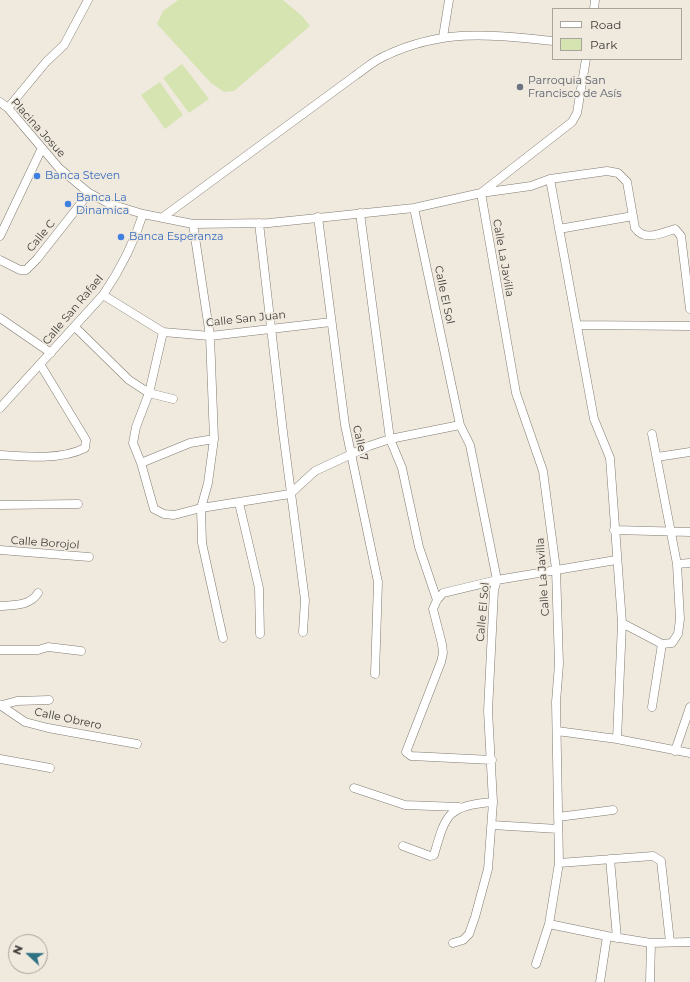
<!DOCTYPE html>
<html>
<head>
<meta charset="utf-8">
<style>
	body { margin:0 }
	#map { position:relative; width:690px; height:982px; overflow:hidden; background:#f0e9de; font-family:Montserrat,sans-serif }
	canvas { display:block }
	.legend { position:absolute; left:552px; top:8px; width:130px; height:52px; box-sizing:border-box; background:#f0e9de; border:1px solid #a8a39b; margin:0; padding:5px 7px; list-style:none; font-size:12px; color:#3d3b37 }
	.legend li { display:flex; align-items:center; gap:8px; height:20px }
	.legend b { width:20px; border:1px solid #a8a39b }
	.north { position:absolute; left:8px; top:934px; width:40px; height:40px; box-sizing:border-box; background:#f0e9de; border:1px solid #a8a39b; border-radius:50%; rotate:292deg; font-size:11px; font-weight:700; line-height:16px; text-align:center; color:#3d3b37 }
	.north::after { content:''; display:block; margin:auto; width:14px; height:18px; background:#2f7283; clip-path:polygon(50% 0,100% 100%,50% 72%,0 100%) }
</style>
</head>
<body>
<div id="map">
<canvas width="690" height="982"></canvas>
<ul class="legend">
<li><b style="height:5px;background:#fff"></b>Road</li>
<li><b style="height:11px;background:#d5e4b1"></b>Park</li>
</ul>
<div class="north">N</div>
</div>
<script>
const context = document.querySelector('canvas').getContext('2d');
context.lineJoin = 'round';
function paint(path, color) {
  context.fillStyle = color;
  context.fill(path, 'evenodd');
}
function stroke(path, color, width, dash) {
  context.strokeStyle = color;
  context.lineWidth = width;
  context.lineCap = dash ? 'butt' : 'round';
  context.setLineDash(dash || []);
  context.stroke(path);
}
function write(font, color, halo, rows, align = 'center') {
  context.font = font + ' Montserrat,sans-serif';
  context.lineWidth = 3;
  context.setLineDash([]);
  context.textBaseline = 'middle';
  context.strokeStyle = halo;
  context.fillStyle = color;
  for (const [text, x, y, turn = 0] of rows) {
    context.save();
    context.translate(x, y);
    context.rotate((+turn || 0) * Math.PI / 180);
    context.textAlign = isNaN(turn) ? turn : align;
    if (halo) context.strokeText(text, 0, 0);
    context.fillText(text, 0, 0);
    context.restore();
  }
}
paint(new Path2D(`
	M178,0H283L302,16L310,26L234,91L224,92L211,83L157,24L163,11Z
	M182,64L209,99L189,113L163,78Z
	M160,82L183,115L165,129L141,95Z`), '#d5e4b1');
const minor = new Path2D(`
	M594,9L595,0
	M443,37L449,0
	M0,102L8,108L59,168L89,193L110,204L143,214L193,224L269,223L414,208L481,193L572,122L577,113L586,59
	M8,108L46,62L64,45L88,0
	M550,179L594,419L610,458L622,623L617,739
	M414,208L460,425L470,445L497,580L494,590L488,711L493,802L488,869L475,917L469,934L463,940L453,943
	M360,213L390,439L402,468L419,547L437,600
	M163,217L356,75C366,68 376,59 387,55C446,28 492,35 553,41
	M318,217L345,425L378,582L375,674
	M259,223L283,432L305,600L303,632
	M193,224L210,336L214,439L208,483L201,508L202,543L223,638
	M559,229L633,216
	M0,236L42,148
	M0,260L20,270H26L37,259L89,193
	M103,295L163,332L210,336L331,322
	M0,318L51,353
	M578,325L690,326
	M75,327L129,380L149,393L173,399
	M163,332L149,393L136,427L133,443L141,463L190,443L214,439
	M0,408L103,295C120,270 134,243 143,214
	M0,455C26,457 62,460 85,448L86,440L40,364
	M657,457L690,452
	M141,463L154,509L164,514L174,515L201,508L290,494L315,471L369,446L390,439L460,425
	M239,503L259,588L260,634
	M0,505L78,504
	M614,530L690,532
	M0,550L89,557
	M677,564L690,563
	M0,606C14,605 30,606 38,593
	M622,623L662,644L672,643L678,634L680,619L677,564L652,434
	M0,650H38L48,647L81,651
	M0,705L25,722L48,728L137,744
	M2,705L17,701L49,700
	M652,707L662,644
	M557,731L617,739L690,753
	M675,751L690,707
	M0,759L50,768
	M492,760L411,756L406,752L441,662L443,653L442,644L433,609L437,600L443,593L497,580L616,560
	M354,788L405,805L459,807
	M558,817L613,810
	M492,825L558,829
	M403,846L430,856L434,855C446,813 448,806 493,802
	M610,859L617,938
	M559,863L653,856L661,861L670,942
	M549,924L607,936L651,943L690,942
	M536,964L549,924L559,863L556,702L559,664L556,569L543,471L516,393L481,193L531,186L550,179L607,171L618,173L627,182L635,228C645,242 661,233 675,229L681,236L690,309
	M600,982L607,936
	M650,982L651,943`);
stroke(minor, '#807b71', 9);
stroke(minor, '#fff', 8);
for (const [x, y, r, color] of [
	[520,87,4,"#6b7280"],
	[37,176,4,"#3f7fe0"],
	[68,204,4,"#3f7fe0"],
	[121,237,4,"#3f7fe0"]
]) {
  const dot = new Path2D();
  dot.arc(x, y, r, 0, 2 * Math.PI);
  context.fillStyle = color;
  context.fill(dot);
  stroke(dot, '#f0e9de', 1.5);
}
write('11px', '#5b616d', '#f0e9de', [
	["Parroquia San",528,81],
	["Francisco de Asís",528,94]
], 'left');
write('11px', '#3d3b37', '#f0e9de', [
	["Placina Josue",38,128,48],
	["Calle C",41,236,-51],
	["Calle La Javilla",503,258,80],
	["Calle El Sol",444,295,78],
	["Calle San Rafael",73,310,-50],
	["Calle San Juan",246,319,-6],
	["Calle 7",360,443,77],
	["Calle Borojol",45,543,4],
	["Calle La Javilla",543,577,-94],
	["Calle El Sol",483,612,-85],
	["Calle Obrero",68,719,12]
]);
write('11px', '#366cbe', '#f0e9de', [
	["Banca Steven",45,176],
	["Banca La",76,198],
	["Dinamica",76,211],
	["Banca Esperanza",129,237]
], 'left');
</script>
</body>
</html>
